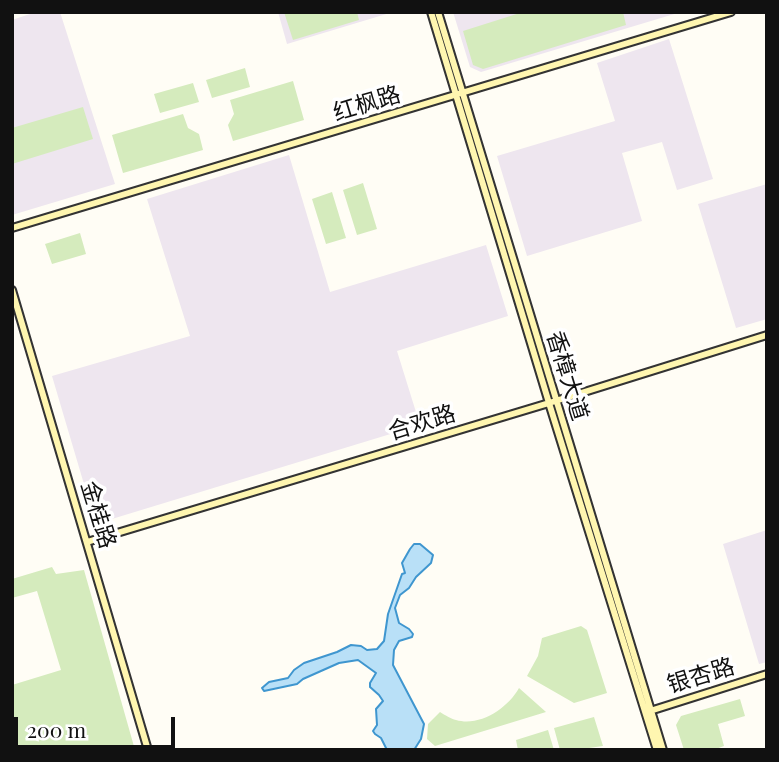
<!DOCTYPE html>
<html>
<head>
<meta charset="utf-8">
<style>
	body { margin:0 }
	#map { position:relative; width:779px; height:762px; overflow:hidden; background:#fffdf5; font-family:"Playfair Display",serif }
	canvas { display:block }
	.frame { position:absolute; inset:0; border:14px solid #111; pointer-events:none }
	.scale { position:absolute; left:14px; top:717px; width:161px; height:32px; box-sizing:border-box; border:4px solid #111; border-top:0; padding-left:9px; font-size:21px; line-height:24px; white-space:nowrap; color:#111; -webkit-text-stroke:5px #fff; paint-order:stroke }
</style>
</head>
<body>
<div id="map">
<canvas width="779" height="762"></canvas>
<div class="frame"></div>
<div class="scale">200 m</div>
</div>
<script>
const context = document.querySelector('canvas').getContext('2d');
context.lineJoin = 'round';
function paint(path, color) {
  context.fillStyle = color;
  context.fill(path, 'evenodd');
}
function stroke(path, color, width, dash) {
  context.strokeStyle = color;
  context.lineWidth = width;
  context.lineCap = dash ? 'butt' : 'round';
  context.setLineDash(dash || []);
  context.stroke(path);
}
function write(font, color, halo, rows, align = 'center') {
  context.font = font + ' "Playfair Display","Noto Sans SC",serif';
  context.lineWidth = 7;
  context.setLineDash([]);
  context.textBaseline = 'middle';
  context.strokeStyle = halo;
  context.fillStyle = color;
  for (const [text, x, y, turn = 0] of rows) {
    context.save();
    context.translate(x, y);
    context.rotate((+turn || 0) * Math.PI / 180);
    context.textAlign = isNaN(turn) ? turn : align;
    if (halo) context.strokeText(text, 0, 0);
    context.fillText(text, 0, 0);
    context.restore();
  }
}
paint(new Path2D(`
	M36,12H60L115,184L12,215V20Z
	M278,12H393L287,44Z
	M453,12H681L481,72L470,67Z
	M669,39L713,179L677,190L662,142L622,153L642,221L527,256L497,156L615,121L597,63Z
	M289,155L330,292L486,245L508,316L397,351L420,425L102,522L94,518L52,376L190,336L147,199Z
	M767,184V319L736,328L698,204Z
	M767,530V662L759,664L723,544Z`), '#eee6ef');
paint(new Path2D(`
	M284,12H357L359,20L293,40Z
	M523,12H623L626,25L483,69L473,65L463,31Z
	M245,68L250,87L212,98L206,80Z
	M293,81L304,120L233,141L228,125L234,114L230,100Z
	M193,83L199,102L160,113L154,94Z
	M83,107L93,139L12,164V128Z
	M183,114L188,128L199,134L203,150L123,173L112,135Z
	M363,183L377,229L357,235L343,190Z
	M332,192L346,238L326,244L312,199Z
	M80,233L86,254L52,264L45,244Z
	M52,567L56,574L84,570L135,750H12V685L61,670L37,591L12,598V579Z
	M581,626L587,630L607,693L574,703L527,676L538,656L542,638Z
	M519,688L546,712L435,746L427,739L428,724L440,712C445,715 451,719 456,720C480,727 508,708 519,688Z
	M740,699L745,716L718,724L724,746L713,750H684L676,725L681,716Z
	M594,717L603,746L575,750H560L554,728Z
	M548,730L554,750H518L516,740Z`), '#d5ebbd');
const water = new Path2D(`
	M414,544H420L433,555L431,563L416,577L409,588L400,595L395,608L399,623L409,629L413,634L412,637L399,641L394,650L393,665L424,724L421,739L414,750H387L381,738L375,734L373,731L377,725L376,709L383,701L379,695L370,687V683L376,673L358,660L339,663L303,679L297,684L264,691L262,688L269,682L288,678L294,670L304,663L337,652L351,645L361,646L367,650L377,649L384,641L388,614L402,574L405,573L402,563L410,549Z`);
paint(water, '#b9e0f7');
stroke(water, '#3f96cf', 2);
const secondary = new Path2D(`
	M431,12L549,403L657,750
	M438,12L663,750
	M12,228L731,12
	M12,290L148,750
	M87,542L549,403L767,335
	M650,711L767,674`);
stroke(secondary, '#333', 10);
stroke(secondary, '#fff6b0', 6);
write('23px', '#111', '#fff', [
	["红枫路",367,104,-17],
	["香樟大道",567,376,73],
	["合欢路",422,423,-17],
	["金桂路",98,515,73],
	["银杏路",701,676,-17]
]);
</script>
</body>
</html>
